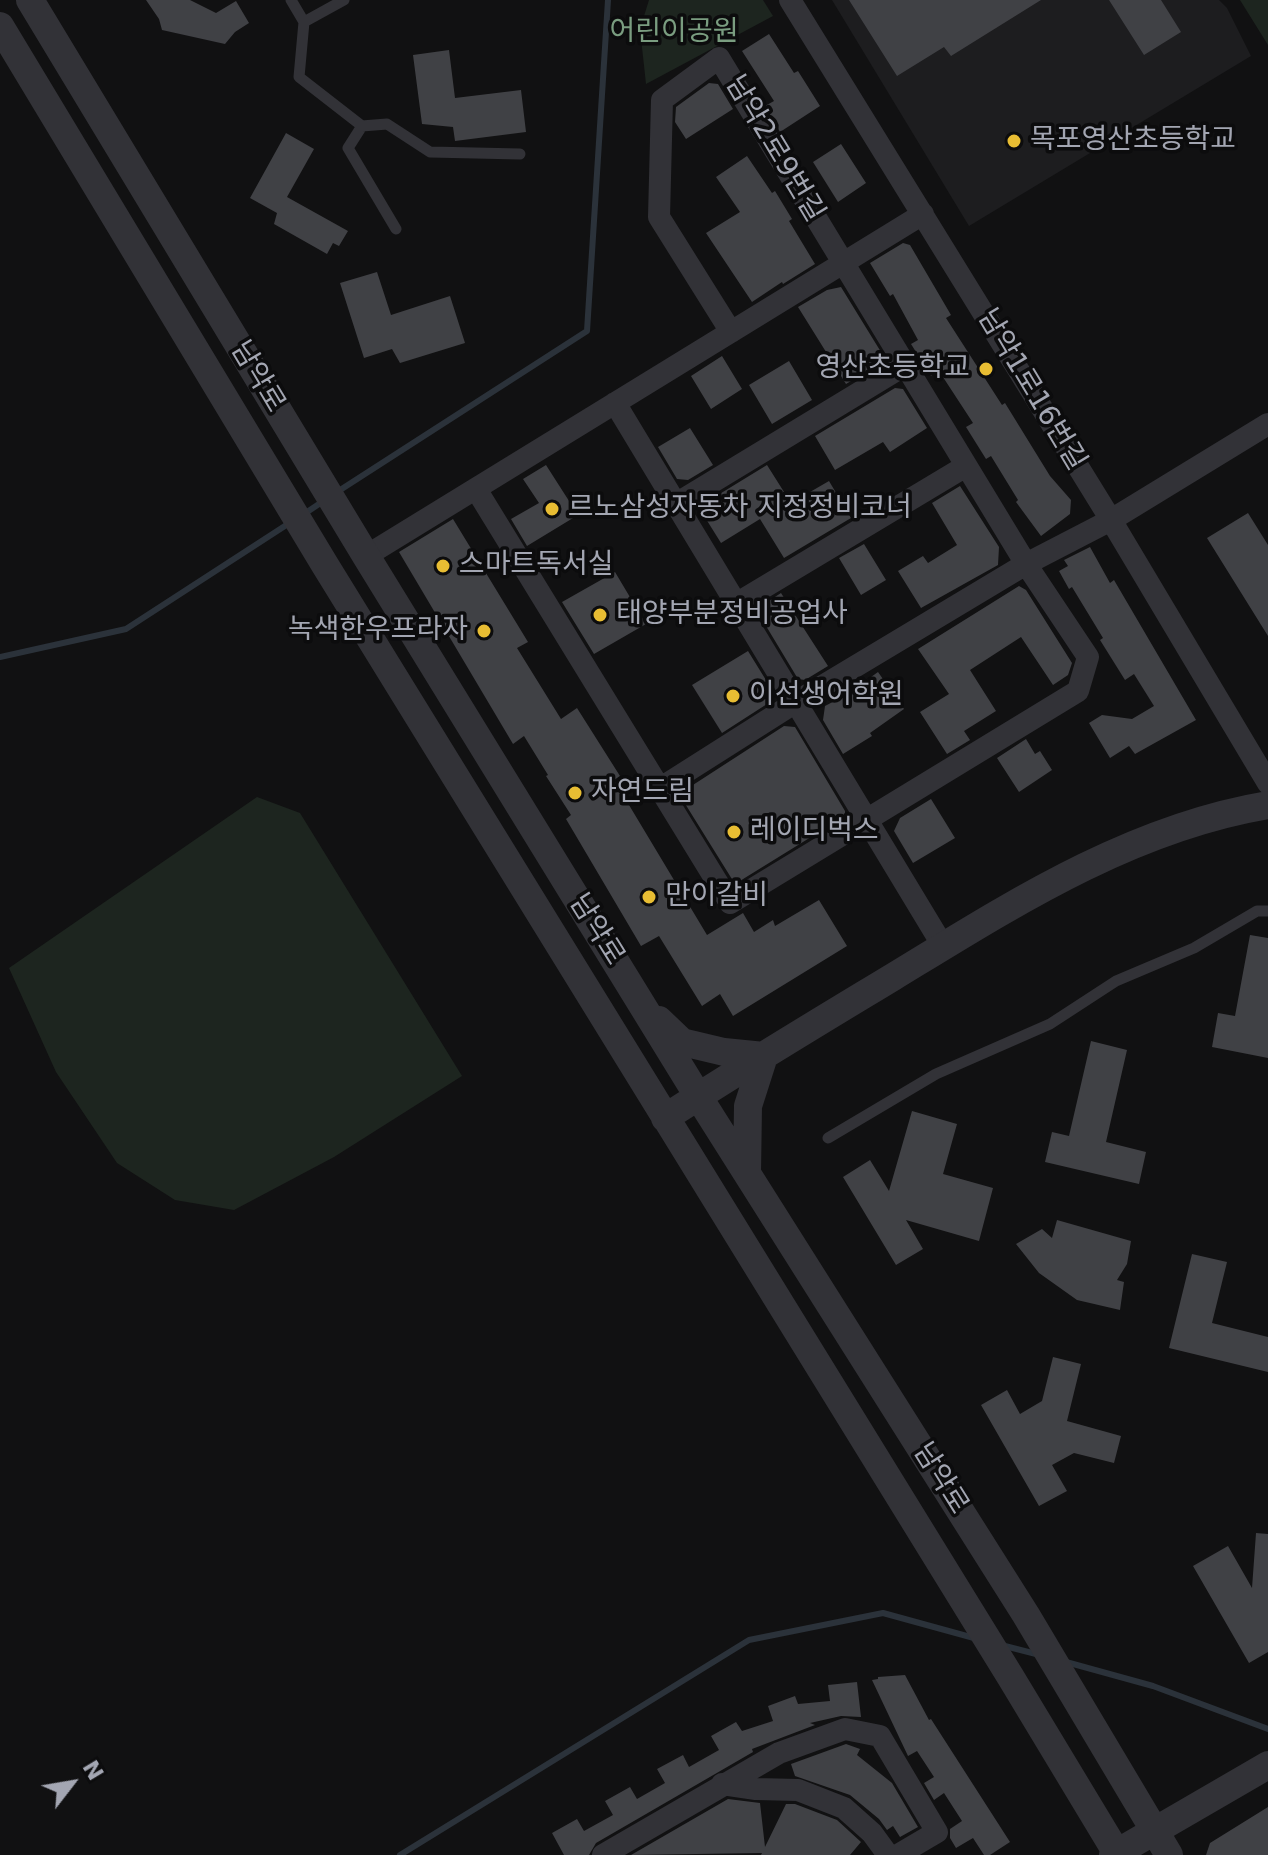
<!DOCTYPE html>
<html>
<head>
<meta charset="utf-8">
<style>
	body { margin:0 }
	#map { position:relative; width:1268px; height:1855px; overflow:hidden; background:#111112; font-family:"DejaVu Sans",sans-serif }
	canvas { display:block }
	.north { position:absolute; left:32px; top:1743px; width:80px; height:80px; -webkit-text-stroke:6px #0c0c0d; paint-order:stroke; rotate:59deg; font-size:22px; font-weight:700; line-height:32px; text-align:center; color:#a3a6b2 }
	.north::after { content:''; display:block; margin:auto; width:28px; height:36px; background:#a3a6b2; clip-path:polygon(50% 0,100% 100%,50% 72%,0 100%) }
</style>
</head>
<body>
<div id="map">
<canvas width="1268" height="1855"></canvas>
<div class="north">N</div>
</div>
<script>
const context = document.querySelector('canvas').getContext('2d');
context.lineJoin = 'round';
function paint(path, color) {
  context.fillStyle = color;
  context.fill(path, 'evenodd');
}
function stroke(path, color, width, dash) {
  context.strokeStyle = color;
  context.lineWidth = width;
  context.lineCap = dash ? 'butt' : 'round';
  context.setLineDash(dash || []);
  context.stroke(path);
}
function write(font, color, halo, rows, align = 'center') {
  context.font = font + ' "DejaVu Sans","Noto Sans KR",sans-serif';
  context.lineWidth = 7;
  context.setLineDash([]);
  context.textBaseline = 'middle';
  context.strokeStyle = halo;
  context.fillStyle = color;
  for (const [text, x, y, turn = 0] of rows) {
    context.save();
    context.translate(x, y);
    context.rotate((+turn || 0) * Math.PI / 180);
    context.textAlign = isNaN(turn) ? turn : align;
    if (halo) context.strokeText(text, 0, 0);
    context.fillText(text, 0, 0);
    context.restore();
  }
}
paint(new Path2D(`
	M832,0H1219L1227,8L1251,56L969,226Z`), '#1d1d1f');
paint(new Path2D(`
	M649,0H763L773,16L646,84L640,29Z
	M1240,0H1268V45Z
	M257,797L300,813L462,1076L334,1157L234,1210L175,1200L117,1163L56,1072L9,968Z`), '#1d251f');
stroke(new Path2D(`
	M337,492L587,331L608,0
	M304,514L325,500
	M0,657L126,629L291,522
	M1001,1645L1040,1655
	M1066,1662L1153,1686L1268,1729
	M400,1855L749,1640L883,1613L974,1638`), '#2b323a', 6);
paint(new Path2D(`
	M146,0H190L216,13L236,1L249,23L235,32L225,44L162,30L159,19Z
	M849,0H1041L951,56L944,47L897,76Z
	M1109,0H1161L1181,32L1144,55Z
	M769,34L794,73L798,71L820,106L780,132L765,106L774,101L742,51Z
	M449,50L455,98L521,90L526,132L455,141L453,127L422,124L413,55Z
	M709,83L718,84L733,109L686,139L675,122L676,107Z
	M286,133L314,149L287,197L348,231L339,246L333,243L327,254L274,224L277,213L250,198Z
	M841,144L866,183L838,202L813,162Z
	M747,156L772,193L775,191L792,219L789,221L815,264L783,284L782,282L752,302L706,233L740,212L716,177Z
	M903,243L910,245L951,315L946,318L1002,405L1005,403L1050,476L1071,500L1070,514L1041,536L1016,502L1018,500L991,456L986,459L966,427L973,423L939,371L931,376L911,344L918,340L893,294L890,296L870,263Z
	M377,272L391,315L450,296L465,343L400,363L392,349L364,358L340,283Z
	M841,287L881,352L876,366L846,384L798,307L827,290Z
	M722,356L742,389L711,409L691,376Z
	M789,361L812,400L772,424L749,385Z
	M895,388L903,389L927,428L890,452L883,442L835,470L815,436Z
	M690,428L713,465L688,480L677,479L658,447Z
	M546,465L578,515L527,546L511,519L539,503L523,479Z
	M767,465L791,503L829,481L851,518L784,558L760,519L721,543L701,511L700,506Z
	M960,486L999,547L998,565L921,608L898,571L923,556L928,563L957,545L932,503Z
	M1248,513L1268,545V636L1207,538Z
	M453,519L528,642L517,648L561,719L577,708L620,776L614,780L707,935L743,913L754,932L773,920L775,926L819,900L847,946L733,1016L720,994L702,1006L659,936L641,946L566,819L571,815L546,776L548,775L524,736L513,744L399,552Z
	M864,544L886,580L861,595L839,558Z
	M1090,547L1110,583L1114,580L1196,720L1135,754L1129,746L1110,758L1089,723L1102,715L1132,719L1154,706L1134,674L1125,680L1100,640L1103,638L1072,587L1069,589L1059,571L1068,566L1064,560Z
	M615,572L646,624L594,654L562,602Z
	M1019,586L1026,590L1072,663L1068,675L1053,685L1021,637L970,670L996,711L964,731L970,740L947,754L920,712L949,694L918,649Z
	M781,593L828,666L805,680L798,679L760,616L761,606Z
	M748,651L769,685L767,704L722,733L692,685Z
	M878,672L904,709L870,733L872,736L843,754L823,720L825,706L846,695Z
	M784,726L795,727L845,811V816L735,884L679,794Z
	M1026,739L1035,754L1040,751L1052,770L1019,792L997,758Z
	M931,799L955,838L913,863L894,831L900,818Z
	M1250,935L1268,938V1058L1212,1047L1218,1013L1235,1016Z
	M1091,1041L1127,1050L1106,1142L1146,1152L1139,1184L1045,1162L1052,1132L1069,1136Z
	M912,1111L957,1124L943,1174L993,1188L979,1241L906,1220L923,1249L896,1265L843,1177L870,1160L889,1191Z
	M1057,1220L1131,1241L1127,1264L1117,1280L1124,1282L1120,1310L1077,1300L1039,1273L1016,1244L1042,1229L1052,1238Z
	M1192,1254L1227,1262L1212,1323L1268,1337V1372L1169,1348Z
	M1053,1357L1081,1364L1067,1421L1121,1436L1114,1463L1074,1453L1052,1465L1067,1491L1039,1506L981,1405L1007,1390L1020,1414L1042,1401Z
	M1256,1533L1268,1534V1652L1249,1663L1193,1566L1228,1546L1252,1588Z
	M905,1675L929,1720L931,1719L1010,1842L990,1855H984L973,1838L956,1848L950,1838V1829L962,1821L944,1793L934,1800L924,1783L934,1777L917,1751L908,1756L872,1680L878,1679V1677Z
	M857,1682L861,1717L841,1716L810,1723L815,1725L752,1749L753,1752L596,1843L589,1855H564L552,1833L577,1819L584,1831L613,1815L605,1801L630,1787L637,1799L665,1783L657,1769L683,1755L689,1767L719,1750L711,1736L736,1722L742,1731L773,1721L768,1706L795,1696L798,1704L830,1701L828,1685Z
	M846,1744L860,1749L857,1755L892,1783L918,1827L900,1837L893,1826L887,1830L879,1819L850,1795L795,1776L791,1764Z
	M728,1799L760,1803L765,1847L786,1804H795L837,1820L861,1842L850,1855H761L762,1853L631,1855Z
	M1268,1807V1855H1206L1210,1843Z`), '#404145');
stroke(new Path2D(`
	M291,0L304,22L344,0
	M304,22L299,77L362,126L387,124L430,152L520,154
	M362,126L348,148L396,229
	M828,1138L936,1074L1050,1024L1116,981L1194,948L1257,911H1268`), '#323237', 11);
stroke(new Path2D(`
	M790,0L1111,520L1268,783
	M615,403L943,946
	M476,489L730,903L1078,691L1088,657L1026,564L719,58L662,100L659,217L731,332
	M676,504L905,365
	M366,556L923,214
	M736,604L966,466
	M659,789L796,702L1026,564L1111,520L1268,424
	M722,1784L756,1789L798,1790L844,1808L872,1833L888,1855
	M603,1855L779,1753L845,1729L880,1736L937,1832L898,1855`), '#323237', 22);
stroke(new Path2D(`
	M30,0L366,556L698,1096L1026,1615L1169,1855
	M0,26L325,565L1010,1676L1118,1855
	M659,1020L682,1042L724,1052L764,1056L748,1106L747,1173
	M665,1118C740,1069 817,1023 893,977C1011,905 1130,828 1268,805
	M1113,1855L1268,1765`), '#323237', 28);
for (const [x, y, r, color] of [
	[1014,141,8,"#e8bd33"],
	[986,369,8,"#e8bd33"],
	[552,509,8,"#e8bd33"],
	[443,566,8,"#e8bd33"],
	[600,615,8,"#e8bd33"],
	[484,631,8,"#e8bd33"],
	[733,696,8,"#e8bd33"],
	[575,793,8,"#e8bd33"],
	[734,832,8,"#e8bd33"],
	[649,897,8,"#e8bd33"]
]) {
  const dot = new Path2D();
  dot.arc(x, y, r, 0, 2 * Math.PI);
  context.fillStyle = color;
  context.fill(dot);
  stroke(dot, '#0c0c0d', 3);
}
write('28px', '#7a9d80', '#0c0c0d', [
	["어린이공원",674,33]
]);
write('28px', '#a3a6b2', '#0c0c0d', [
	["목포영산초등학교",1030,141],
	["영산초등학교",970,369,"right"],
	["르노삼성자동차 지정정비코너",568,509],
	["스마트독서실",459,566],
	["태양부분정비공업사",616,615],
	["녹색한우프라자",468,631,"right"],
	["이선생어학원",749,696],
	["자연드림",591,793],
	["레이디벅스",750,832],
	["만이갈비",665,897]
], 'left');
write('28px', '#a3a6b2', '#0c0c0d', [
	["남악2로9번길",774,149,59],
	["남악로",257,377,59],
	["남악1로16번길",1031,390,59],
	["남악로",596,930,58],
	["남악로",940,1479,58]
]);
</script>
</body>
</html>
